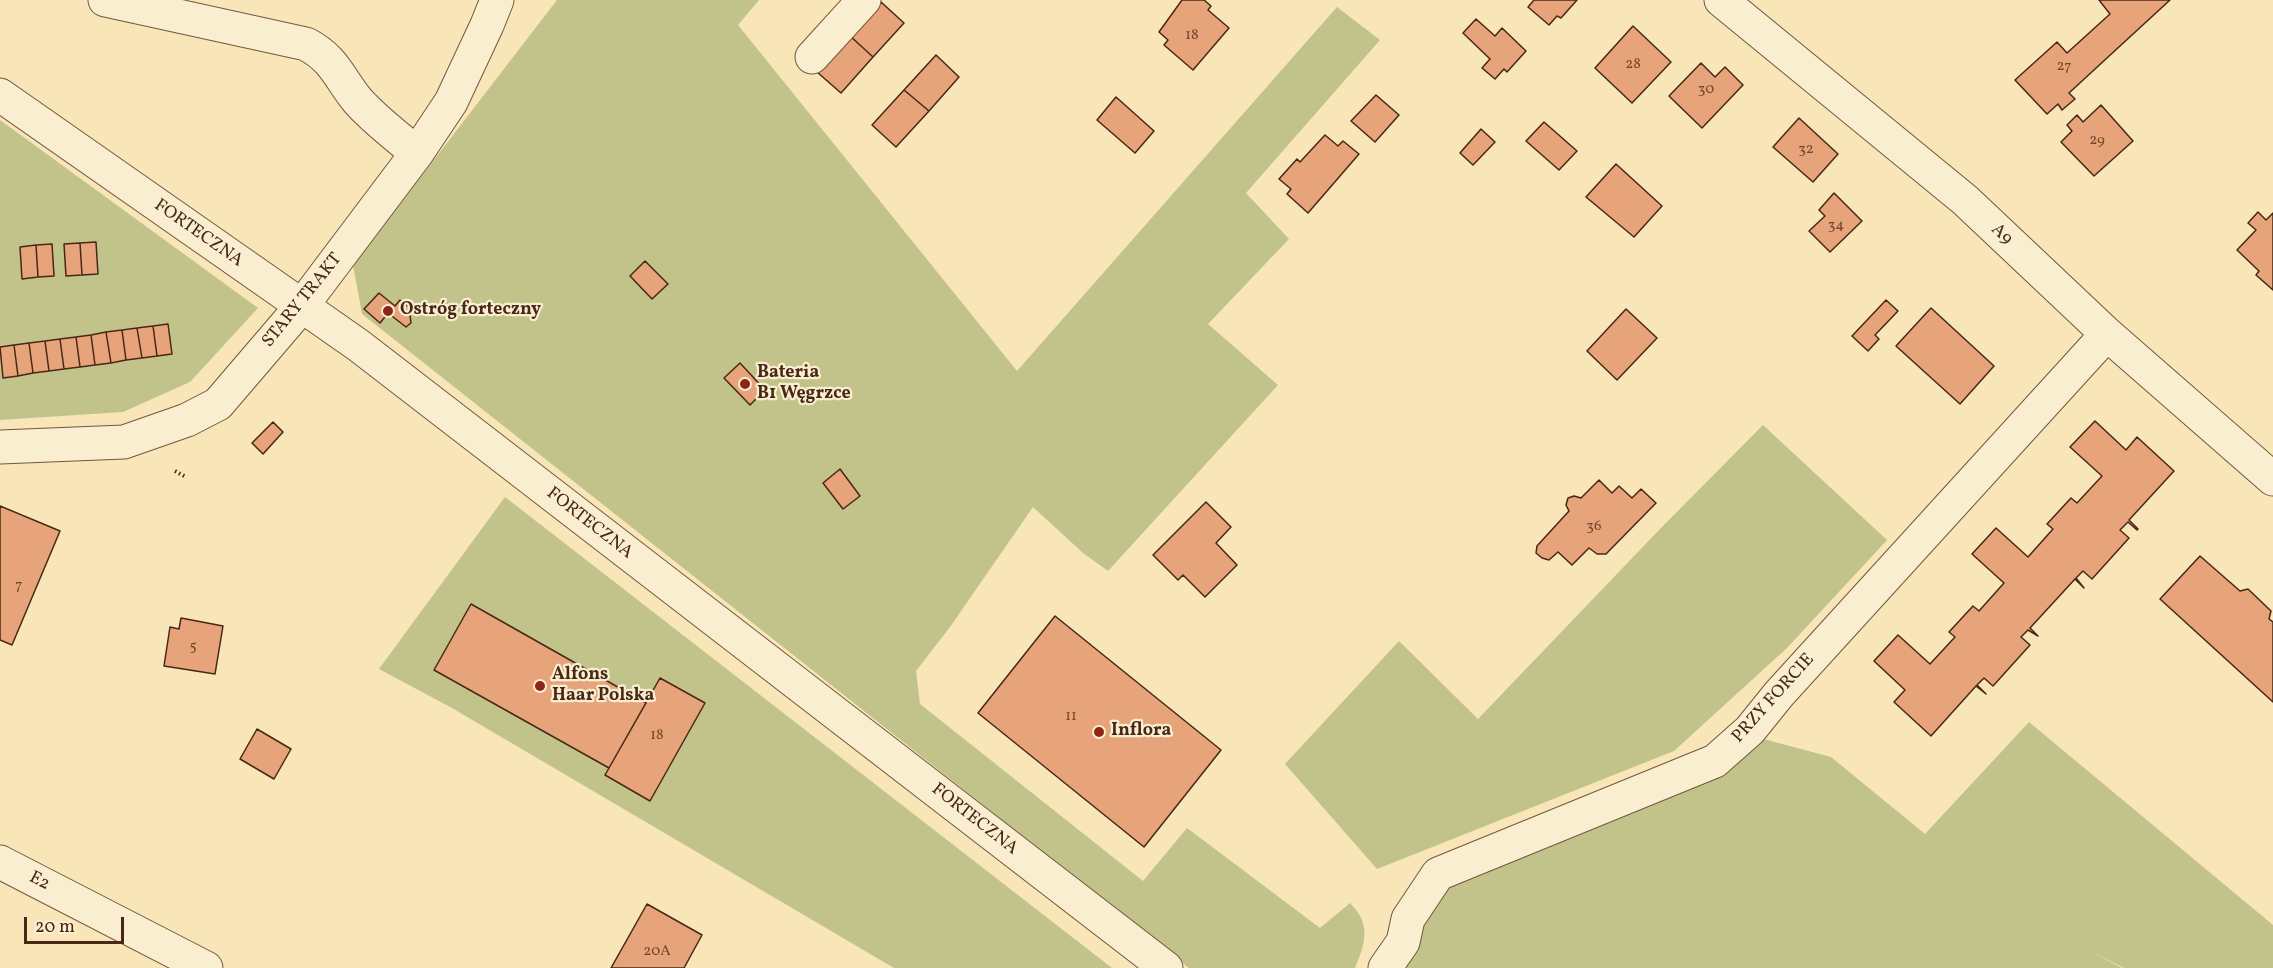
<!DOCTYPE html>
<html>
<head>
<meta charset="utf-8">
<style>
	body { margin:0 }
	#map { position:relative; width:2273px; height:968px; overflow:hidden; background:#f8e5b8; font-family:Vollkorn,serif }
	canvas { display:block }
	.scale { position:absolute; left:24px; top:917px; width:100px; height:27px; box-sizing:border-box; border:3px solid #482716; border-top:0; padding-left:8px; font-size:18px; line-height:21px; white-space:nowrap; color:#482716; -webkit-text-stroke:4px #faeed1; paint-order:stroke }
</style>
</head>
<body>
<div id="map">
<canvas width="2273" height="968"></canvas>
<div class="scale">20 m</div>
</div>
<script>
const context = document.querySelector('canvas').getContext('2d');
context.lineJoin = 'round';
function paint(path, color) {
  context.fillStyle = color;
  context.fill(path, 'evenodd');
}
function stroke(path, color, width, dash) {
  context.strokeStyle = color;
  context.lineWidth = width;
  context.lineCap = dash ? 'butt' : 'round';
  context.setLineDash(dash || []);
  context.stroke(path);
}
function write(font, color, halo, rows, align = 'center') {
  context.font = font + ' Vollkorn,serif';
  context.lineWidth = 4.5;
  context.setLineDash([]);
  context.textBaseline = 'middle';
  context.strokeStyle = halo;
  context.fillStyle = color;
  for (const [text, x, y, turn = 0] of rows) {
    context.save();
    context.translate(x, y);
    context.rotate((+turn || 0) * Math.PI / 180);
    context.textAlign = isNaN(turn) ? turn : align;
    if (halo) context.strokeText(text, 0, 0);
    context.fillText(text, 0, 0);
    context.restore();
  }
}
paint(new Path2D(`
	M557,0H759L738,25L1017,371L1337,7L1380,40L1246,193L1289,239L1208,324L1278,385L1108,571L1083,553L1033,507L950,627L916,671L920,704L1143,881L1187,828L1320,928L1350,903C1371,924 1366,942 1355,968H1189L362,314L353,265Z
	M0,120L258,308L190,382L123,412L0,420Z
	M1763,425L1887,540L1787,648L1674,751L1377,869L1285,764L1399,641L1478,719L1659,530Z
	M505,497L1112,968H894L452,708L379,669Z
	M2029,722L2273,925V968H2124L2090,951L2122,968H1400L1428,918L1439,889L1756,737L1831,757L1925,834Z`), '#c2c38b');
const building = new Path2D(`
	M1182,0H1204L1211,6L1208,10L1229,28L1193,70L1164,45L1168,40L1159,32Z
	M1534,0H1577L1561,18L1557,16L1549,25L1528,7Z
	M2099,0H2170L2069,93L2075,99L2062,110L2058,104L2047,114L2015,80L2057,42L2067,53L2110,14Z
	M881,2L904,23L873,57L849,35Z
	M1476,19L1495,36L1502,28L1526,51L1507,72L1504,69L1495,79L1482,68L1490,59L1463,33Z
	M1633,26L1671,62L1632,103L1595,68Z
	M849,35L873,57L841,93L817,72Z
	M936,55L959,77L929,111L904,90Z
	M1701,63L1715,77L1725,67L1743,85L1702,128L1669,96Z
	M904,90L929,111L896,147L872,125Z
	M1376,95L1399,115L1375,142L1351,121Z
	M1116,97L1154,131L1135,153L1097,120Z
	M2101,105L2133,141L2094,176L2061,142L2072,131L2067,125L2077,115L2083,122Z
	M1799,118L1838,154L1813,182L1773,147Z
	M1544,122L1577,151L1559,170L1526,141Z
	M1481,129L1495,142L1473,165L1460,153Z
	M1325,135L1338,146L1343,141L1359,154L1308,213L1287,194L1291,189L1279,179L1297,159L1300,162Z
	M1616,164L1662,206L1634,237L1586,197Z
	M1834,193L1862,221L1830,252L1809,231L1825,216L1819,210Z
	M2258,212L2266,220L2273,213V290L2256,275L2259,271L2237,250L2256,230L2248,223Z
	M96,242L98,274L82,275L80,243Z
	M80,243L82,275L66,276L64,244Z
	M52,244L54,276L38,277L36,245Z
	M36,245L38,277L22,279L20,247Z
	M645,261L668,284L652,299L630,276Z
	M379,293L395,306L400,300L409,307L411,323L406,327L388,313L380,323L364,309Z
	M1886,300L1898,311L1875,335L1879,339L1868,351L1852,336Z
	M1931,308L1994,366L1960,404L1896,346Z
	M1626,309L1657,338L1617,380L1587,351Z
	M168,324L172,354L157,356L153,326Z
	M153,326L157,356L142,358L137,328Z
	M137,328L142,358L126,360L122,330Z
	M122,330L126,360L111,363L106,332Z
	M106,332L111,363L95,365L91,335Z
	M91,335L95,365L80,367L76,337Z
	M76,337L80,367L64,369L60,339Z
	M60,339L64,369L49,371L45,341Z
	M45,341L49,371L33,373L29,343Z
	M29,343L33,373L18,376L14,345Z
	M14,345L18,376L3,378L0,347Z
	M740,363L765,390L750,405L724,378Z
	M2095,421L2126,450L2137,437L2174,471L2129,520L2138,529L2137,530L2128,522L2120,530L2129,538L2092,579L2083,571L2076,578L2084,588L2075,579L2030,628L2038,636L2028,630L2021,637L2030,645L1993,686L1984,678L1977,685L1986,694L1976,686L1931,736L1894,702L1905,690L1874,661L1898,635L1930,664L1955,637L1949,632L1973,606L1979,611L2004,583L1972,554L1996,528L2028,557L2053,529L2047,524L2071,498L2077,503L2102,476L2070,447Z
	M273,422L283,432L263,454L252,443Z
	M840,469L860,496L843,509L823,483Z
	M1599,480L1612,493L1619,486L1632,498L1641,489L1656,503L1606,554H1597L1589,548L1572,565L1558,552L1549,560L1542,558L1536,553L1537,546L1569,511L1566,505L1568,498L1574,496L1581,498Z
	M1206,502L1231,527L1216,543L1237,565L1205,597L1183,575L1178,580L1153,555Z
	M0,506L60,531L12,645L0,640Z
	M2200,556L2240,591L2248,589L2271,611L2269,619L2273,622V702L2160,599Z
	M471,604L646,703L609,768L434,670Z
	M1055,616L1221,750L1144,847L978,713Z
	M181,618L223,626L215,674L164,666L170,627L179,629Z
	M660,678L705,703L650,801L605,775Z
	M257,729L291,749L274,779L240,759Z
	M647,904L702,935L684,968H611Z`);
paint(building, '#e7a47a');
stroke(building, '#482716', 1.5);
const minor = new Path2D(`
	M105,0L306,44C335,59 339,78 358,101C375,120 397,137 417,153
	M1721,0L1965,200L2107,334L2273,479
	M812,57L864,0
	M0,95L358,345L1166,968
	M0,447L124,442L187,420L218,404L301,307L417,153L451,102L487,25L497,0
	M0,862L206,968
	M1385,968L1403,942L1408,919L1438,874L1715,761L1750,730L1779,694L2107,334`);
stroke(minor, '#74563e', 35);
stroke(new Path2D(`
	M175,471L186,477`), '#482716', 4, [1.5, 3]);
stroke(minor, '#faeed1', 33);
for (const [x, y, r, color] of [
	[388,311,6,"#8f2418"],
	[745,384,6,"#8f2418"],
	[540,686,6,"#8f2418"],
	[1099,732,6,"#8f2418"]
]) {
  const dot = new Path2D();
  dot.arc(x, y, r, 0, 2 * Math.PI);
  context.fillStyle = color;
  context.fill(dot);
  stroke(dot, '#faeed1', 2);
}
write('15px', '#70462f', null, [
	["18",1192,36],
	["28",1633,65],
	["27",2064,67],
	["30",1706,90],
	["29",2097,141],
	["32",1806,150],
	["34",1836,226],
	["36",1594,527],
	["7",19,586],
	["5",193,647],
	["11",1071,717],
	["18",657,736],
	["20A",657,952]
]);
write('18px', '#482716', '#faeed1', [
	["FORTECZNA",198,234,35],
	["A9",2001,235,43],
	["STARY TRAKT",303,301,-51],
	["FORTECZNA",589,524,38],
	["PRZY FORCIE",1774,699,-48],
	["FORTECZNA",974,820,38],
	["E2",39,882,27]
]);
write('bold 18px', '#482716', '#faeed1', [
	["Ostróg forteczny",400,311],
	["Bateria",757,374],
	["B1 Węgrzce",757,395],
	["Alfons",552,676],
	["Haar Polska",552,697],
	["Inflora",1111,732]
], 'left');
</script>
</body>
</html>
